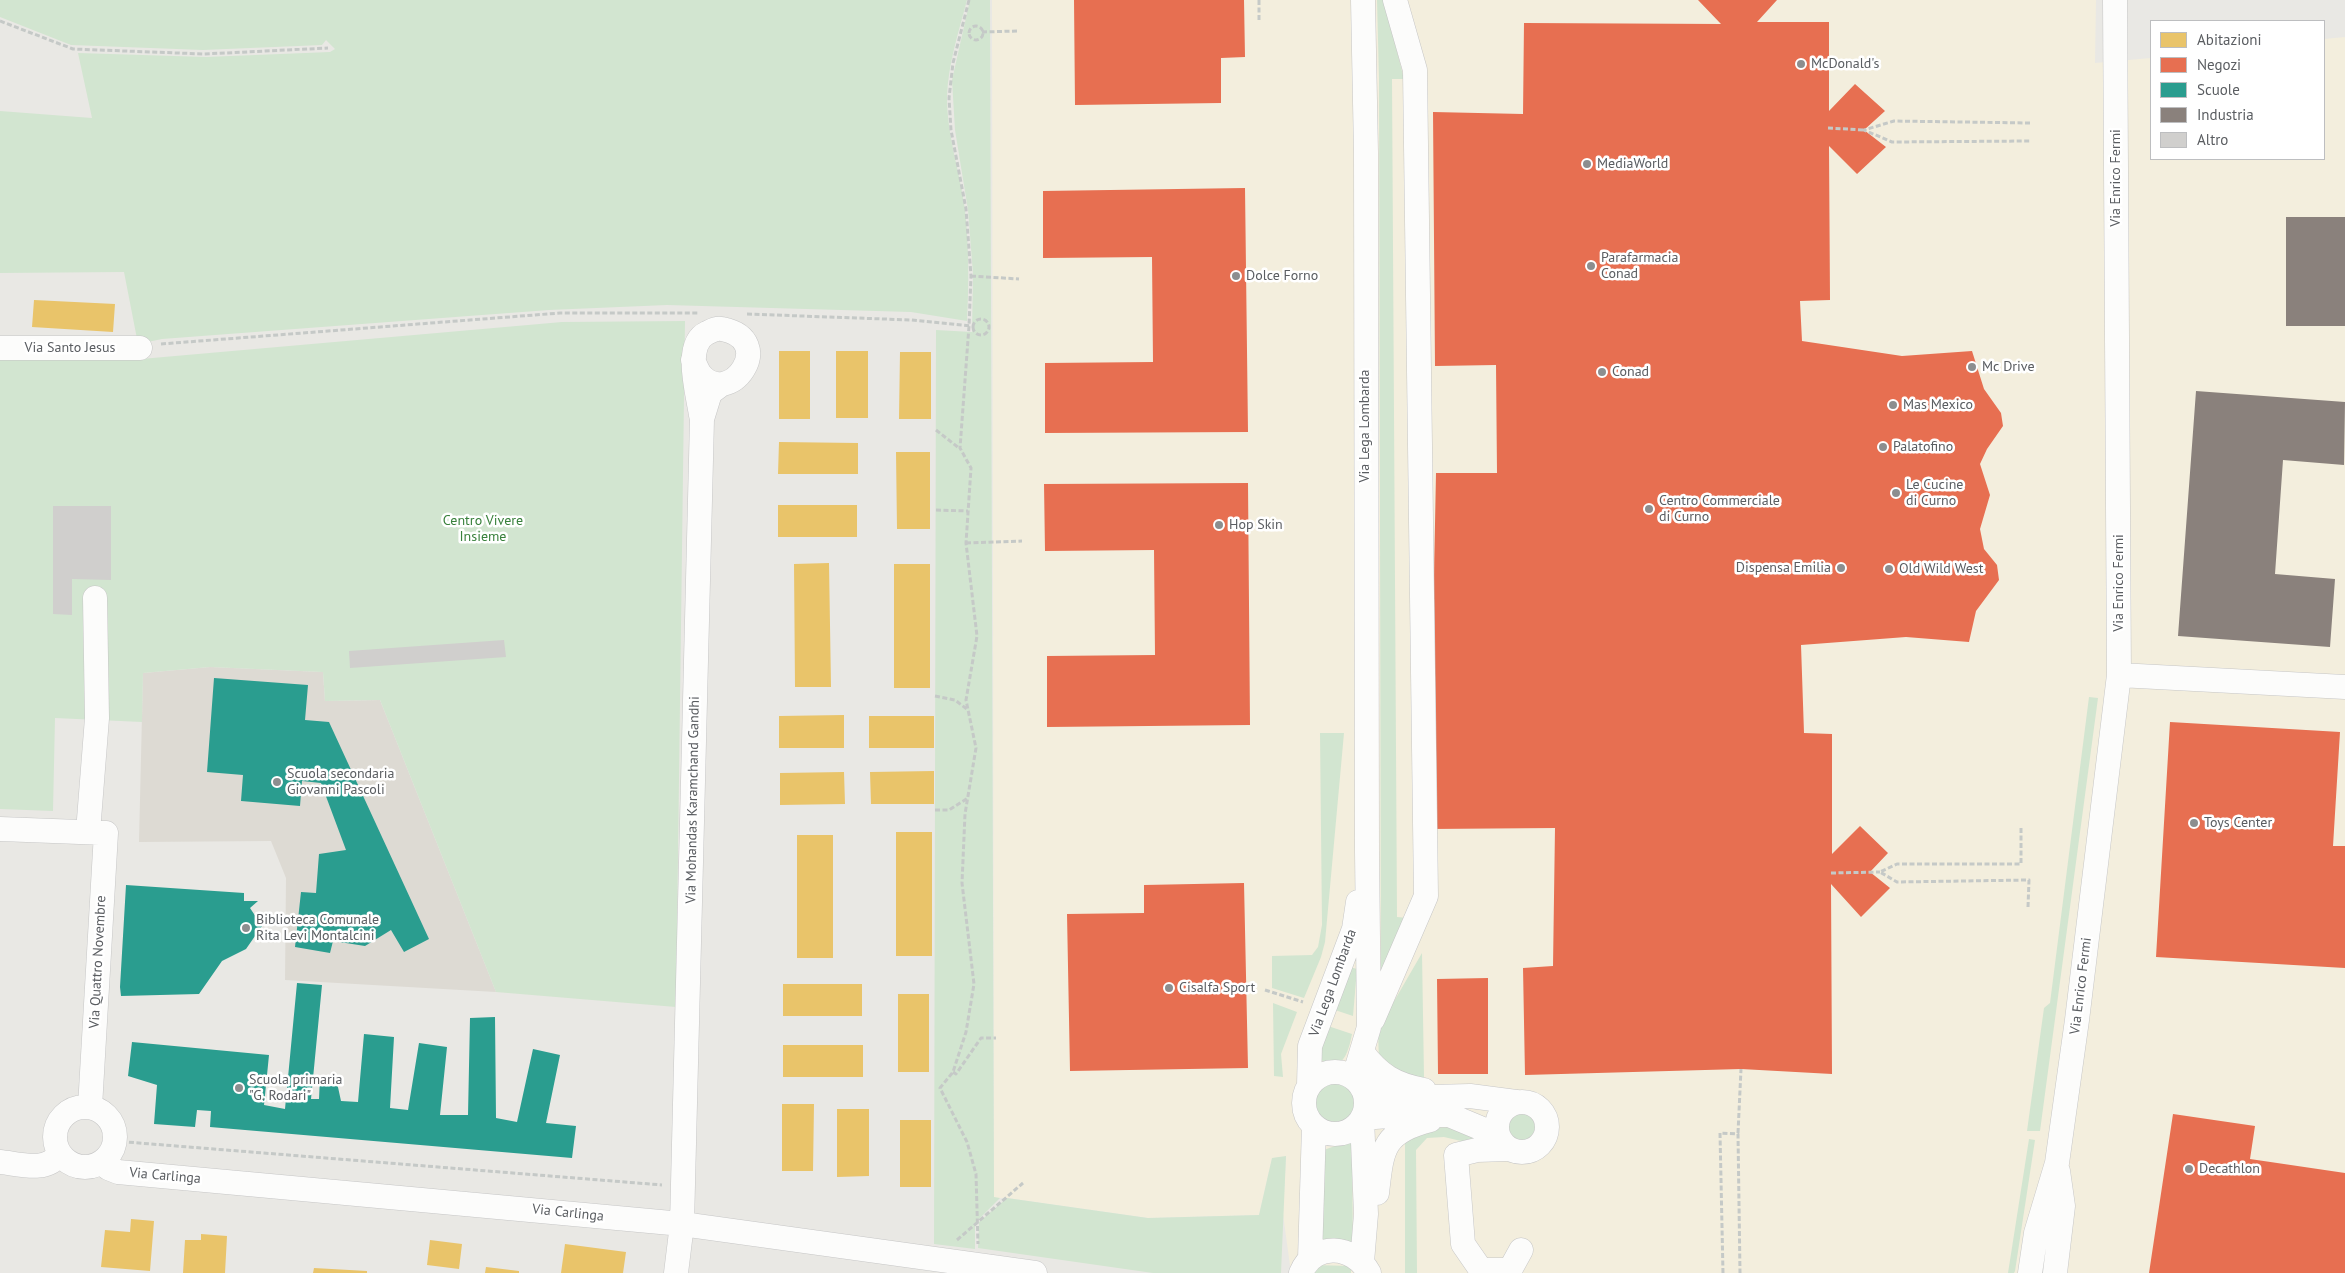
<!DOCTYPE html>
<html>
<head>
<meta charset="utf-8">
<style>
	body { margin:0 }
	#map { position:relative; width:2345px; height:1273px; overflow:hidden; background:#e9e8e4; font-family:"PT Sans",sans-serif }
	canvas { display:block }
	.legend { position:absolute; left:2150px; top:20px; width:175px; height:140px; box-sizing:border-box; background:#fff; border:1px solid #bdbec0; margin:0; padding:6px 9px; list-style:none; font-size:15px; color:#5a5d61 }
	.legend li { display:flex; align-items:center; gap:10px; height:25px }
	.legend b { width:25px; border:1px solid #bdbec0 }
</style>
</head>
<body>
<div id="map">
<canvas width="2345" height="1273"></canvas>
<ul class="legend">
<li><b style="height:14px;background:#e9c46a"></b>Abitazioni</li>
<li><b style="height:14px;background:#e76f51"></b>Negozi</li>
<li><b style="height:14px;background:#2a9d8f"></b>Scuole</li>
<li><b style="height:14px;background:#8a817c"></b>Industria</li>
<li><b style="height:14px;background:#d0cfcd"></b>Altro</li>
</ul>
</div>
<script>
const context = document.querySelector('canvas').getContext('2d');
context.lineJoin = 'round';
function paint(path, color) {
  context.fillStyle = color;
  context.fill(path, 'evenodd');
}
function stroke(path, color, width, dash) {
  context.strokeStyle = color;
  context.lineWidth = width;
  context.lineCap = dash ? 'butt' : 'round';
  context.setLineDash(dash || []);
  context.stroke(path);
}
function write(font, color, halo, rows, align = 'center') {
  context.font = font + ' "PT Sans",sans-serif';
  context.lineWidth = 5;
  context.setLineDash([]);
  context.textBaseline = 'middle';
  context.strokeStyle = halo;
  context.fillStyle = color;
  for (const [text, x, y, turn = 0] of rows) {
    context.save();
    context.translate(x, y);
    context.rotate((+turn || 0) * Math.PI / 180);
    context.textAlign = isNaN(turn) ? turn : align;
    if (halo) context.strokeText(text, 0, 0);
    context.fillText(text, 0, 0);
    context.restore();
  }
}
paint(new Path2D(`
	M992,0H2096L2095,63L2151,58V159H2324V39L2345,37V1273H1291L1283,1214L1286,1157L1272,1158L1259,1215L1148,1218L1007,1198H994Z`), '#f3eedd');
paint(new Path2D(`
	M210,667L323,672L325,701L380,700L496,992L285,980L286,878L271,841L139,842L143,673Z`), '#dddad3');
paint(new Path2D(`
	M0,0H967C959,31 948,64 947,97C947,136 960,172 965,210C969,247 969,284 967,321L911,312L667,305L549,310L255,332L162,339L138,344L124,272L0,273V111L92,118L78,53L206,57L330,52L335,49L326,40L322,45L203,50L71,45L0,17Z
	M970,0H990L994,1197L1000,1198L975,1223V1249L934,1244L936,330L972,332L973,274L968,210L955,130L952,80Z
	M1377,0H1384L1404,79H1392L1397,917L1409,918L1381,981L1379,79Z
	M685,321L676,1007L496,992L380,700L325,701L323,672L210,667L143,673L142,722L55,718L53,811L0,809V359H141L562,322Z
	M2089,697L2098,698L2040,1131H2027L2044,1008L2050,1003Z
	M1320,733H1344L1325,942L1321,957L1304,998L1272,988V956L1312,955L1318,947L1322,925Z
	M1422,953L1424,1077L1408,1078L1379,1063L1378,1029Z
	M1350,967L1357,969L1353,1016L1332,1009Z
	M1273,1003L1297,1012L1281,1054L1283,1077L1274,1076Z
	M1325,1025L1352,1034C1348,1055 1341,1076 1317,1057Z
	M1312 1102a23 23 0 1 1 46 0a23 23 0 1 1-46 0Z
	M1503 1127a17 17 0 1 1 34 0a17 17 0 1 1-34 0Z
	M1458,1127L1475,1139L1474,1144L1444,1137L1427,1138L1416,1150L1417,1273H1405V1141L1416,1128Z
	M2029,1139L2035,1140L2015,1271L2014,1273H2008Z
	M1352,1140L1353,1254L1320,1252L1318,1152Z
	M1286,1156L1281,1273H1153L978,1248L979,1222L1007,1198L1148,1218L1259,1215L1272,1158Z
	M1314,1265L1351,1266V1273H1313Z`), '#d2e5d0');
paint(new Path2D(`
	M34,300L115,304L113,332L32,327Z
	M779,351H810V419H779Z
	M836,351H868V418H836Z
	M900,352H931V419H899Z
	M779,442L858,443V474H778Z
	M896,452H930V529H897Z
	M778,505H857V537H778Z
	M829,563L831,687H795L794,564Z
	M894,564H930V688H894Z
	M844,715V748H779V716Z
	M869,716H934V748H869Z
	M934,771V804H871L870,772Z
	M844,772L845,804L780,805V773Z
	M896,832H932V956H896Z
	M797,835H833V958H797Z
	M783,984H862V1016H783Z
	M898,994H929V1072H898Z
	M783,1045H863V1077H783Z
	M782,1104H814L813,1171H782Z
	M837,1109H869V1176L837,1177Z
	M900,1120H931V1187H900Z
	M131,1219L154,1221L150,1271L101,1267L105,1230L130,1232Z
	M201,1234L227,1236L225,1273H183L185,1240H201Z
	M430,1240L462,1244L459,1269L427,1265Z
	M565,1244L626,1252L623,1273H561Z
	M486,1267L519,1271V1273H485Z
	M314,1268L367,1271V1273H313Z`), '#e9c46a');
paint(new Path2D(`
	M1074,0H1244L1245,57L1221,58V103L1075,105Z
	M1698,0H1777L1757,22H1829V111L1855,84L1885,111L1864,130L1886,147L1857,174L1829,146L1830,300L1800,301L1802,341L1902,356L1972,351L1984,389L2001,413L2003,426L1987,449L1980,464L1990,495L1980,529L1984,549L1997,565L1999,580L1976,611L1969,642L1906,637L1801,645L1804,733L1832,734V854L1860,826L1888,853L1870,872L1890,888L1861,917L1831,884L1832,1074L1741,1069L1525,1075L1523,968L1553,966L1555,828L1429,829L1436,473H1497L1496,365L1435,366L1433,112L1523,114L1524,23L1721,24Z
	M1245,188L1248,432L1045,433V363L1153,362L1152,257L1043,258V191Z
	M1248,483L1250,725L1047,727V656L1155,655L1154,550L1045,551L1044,484Z
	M2170,722L2340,732L2333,846H2345V968L2156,957Z
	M1244,883L1248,1068L1070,1071L1067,914L1144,913V885Z
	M1488,978V1074H1438L1437,979Z
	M2173,1114L2255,1126L2250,1159L2345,1173V1273H2149Z`), '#e76f51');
paint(new Path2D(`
	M214,678L308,685L305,720L329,722L429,939L404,952L391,930L365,946L333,941L330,953L295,947L301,892L316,893L319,854L346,850L321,783L302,781L300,806L241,801L243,775L207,772Z
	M126,885L244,893V901H258L250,908L262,926L246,949L222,961L199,994L121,996L120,987Z
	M297,983L322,985L311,1099H319L320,1077L336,1078L341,1101L358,1102L364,1034L394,1037L390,1108L408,1110L419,1043L447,1047L440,1115H468L470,1018L495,1017L496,1118L517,1122L533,1049L560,1055L546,1123L576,1126L572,1158L210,1127L211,1111L197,1110L195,1127L154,1124L157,1085L128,1076L132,1042L269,1055L264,1105L285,1109Z`), '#2a9d8f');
paint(new Path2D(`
	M2286,217H2345V326H2286Z
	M2196,391L2345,402L2344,465L2283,460L2275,574L2335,579L2330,647L2178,636Z`), '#8a817c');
paint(new Path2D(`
	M53,506H111V580L72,579V615L53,614Z
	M504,640L506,657L350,668L349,651Z`), '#d0cfcd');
const minor = new Path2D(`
	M0,348H140
	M693,360C695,364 697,370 700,374C729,410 779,340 722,329C716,328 713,330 707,333C683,344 698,394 701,415
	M2119,675L2345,687
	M0,829L106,833L90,1107
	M88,832L97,718L95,598
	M1373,1019L1426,896L1415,70L1395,0
	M1362,1052C1379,1075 1395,1085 1424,1090
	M1304 1103a31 31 0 1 1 62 0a31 31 0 1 1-62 0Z
	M1354,1077L1369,1027L1367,851L1366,153L1363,0
	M1309,1085L1310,1046L1354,929L1358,902
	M1364,1090L1394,1098L1470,1096L1516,1102
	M1497 1127a25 25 0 1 1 50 0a25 25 0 1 1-50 0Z
	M55 1137a30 30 0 1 1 60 0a30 30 0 1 1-60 0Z
	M1506,1149L1477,1150L1456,1155L1463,1244L1481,1270H1510L1521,1250
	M103,1161L108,1168L118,1172L682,1224L1035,1273
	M0,1162C20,1164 47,1173 59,1154
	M1377,1193C1382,1150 1382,1132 1430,1120
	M1310,1259L1314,1126
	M1362,1262L1366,1214L1362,1118L1401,1115H1449L1497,1135
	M676,1273L682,1224L702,419L710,393L722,384
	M1301,1273C1314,1241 1354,1245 1369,1273
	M2030,1273L2036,1233L2057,1163L2077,1020L2119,675L2115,0
	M2055,1273L2063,1206L2058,1171`);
stroke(minor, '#c6c6c6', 25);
stroke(new Path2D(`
	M969,0L953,63L949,98L951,130L966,209L971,276L969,326L960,448L971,468L966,543L977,636L966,700L976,748L965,814L962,883L974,984L966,1032L953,1072L940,1088L967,1142L976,1174L978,1244
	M1259,0V20
	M0,21L73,49L204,54L328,48
	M969 33a7 7 0 1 1 14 0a7 7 0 1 1-14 0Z
	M982,32L1017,31
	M2030,123L1894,121L1864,130L1892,142L2030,141
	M1828,128L1864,130
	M971,276L1019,279
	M747,314L911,320L972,326
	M973 327a8 8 0 1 1 16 0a8 8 0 1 1-16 0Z
	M161,344L560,313H698
	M936,430L959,448
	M936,510L968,511
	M966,543L1022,541
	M935,696L955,700L968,710
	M935,810H949L968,798
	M2021,828V864H1897L1880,872L1897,882L2029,880L2028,907
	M1831,873L1880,872
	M1265,990L1303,1002
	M953,1072L956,1074L981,1038H996
	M1738,1133L1741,1069
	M114,1141L662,1185
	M957,1240L1023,1183
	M1723,1273L1720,1133L1738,1134L1740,1273`), '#c5c9c7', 3, [5, 2.5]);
stroke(minor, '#fcfcfb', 24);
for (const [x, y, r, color] of [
	[1801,64,5,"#8c8e8f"],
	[1587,164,5,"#8c8e8f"],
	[1591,266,5,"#8c8e8f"],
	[1236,276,5,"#8c8e8f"],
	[1972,367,5,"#8c8e8f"],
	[1602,372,5,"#8c8e8f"],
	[1893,405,5,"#8c8e8f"],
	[1883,447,5,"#8c8e8f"],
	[1896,493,5,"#8c8e8f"],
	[1649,509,5,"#8c8e8f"],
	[1219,525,5,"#8c8e8f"],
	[1841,568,5,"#8c8e8f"],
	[1889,569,5,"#8c8e8f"],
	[277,782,5,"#8c8e8f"],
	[2194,823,5,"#8c8e8f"],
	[246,928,5,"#8c8e8f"],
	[1169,988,5,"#8c8e8f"],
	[239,1088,5,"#8c8e8f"],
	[2189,1169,5,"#8c8e8f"]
]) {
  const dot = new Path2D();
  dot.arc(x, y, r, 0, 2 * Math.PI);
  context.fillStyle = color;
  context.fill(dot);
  stroke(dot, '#fff', 2);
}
write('14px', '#5a5d61', '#fff', [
	["McDonald's",1811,64],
	["MediaWorld",1597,164],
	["Parafarmacia",1601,258],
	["Conad",1601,274],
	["Dolce Forno",1246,276],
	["Mc Drive",1982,367],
	["Conad",1612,372],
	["Mas Mexico",1903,405],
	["Palatofino",1893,447],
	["Le Cucine",1906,485],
	["di Curno",1906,501],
	["Centro Commerciale",1659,501],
	["di Curno",1659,517],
	["Hop Skin",1229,525],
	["Dispensa Emilia",1831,568,"right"],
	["Old Wild West",1899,569],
	["Scuola secondaria",287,774],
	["Giovanni Pascoli",287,790],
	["Toys Center",2204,823],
	["Biblioteca Comunale",256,920],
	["Rita Levi Montalcini",256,936],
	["Cisalfa Sport",1179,988],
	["Scuola primaria",249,1080],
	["\"G. Rodari\"",249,1096],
	["Decathlon",2199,1169]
], 'left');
write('14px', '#5a5d61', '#fff', [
	["Via Enrico Fermi",2116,178,-90],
	["Via Santo Jesus",70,348],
	["Via Lega Lombarda",1365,426,-90],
	["Via Enrico Fermi",2119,583,-90],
	["Via Mohandas Karamchand Gandhi",693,800,-89],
	["Via Quattro Novembre",98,962,-87],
	["Via Lega Lombarda",1333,983,-70],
	["Via Enrico Fermi",2081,986,-83],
	["Via Carlinga",165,1176,5],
	["Via Carlinga",568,1213,6]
]);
write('14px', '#39813c', '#fff', [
	["Centro Vivere",483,521],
	["Insieme",483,537]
]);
</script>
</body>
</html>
